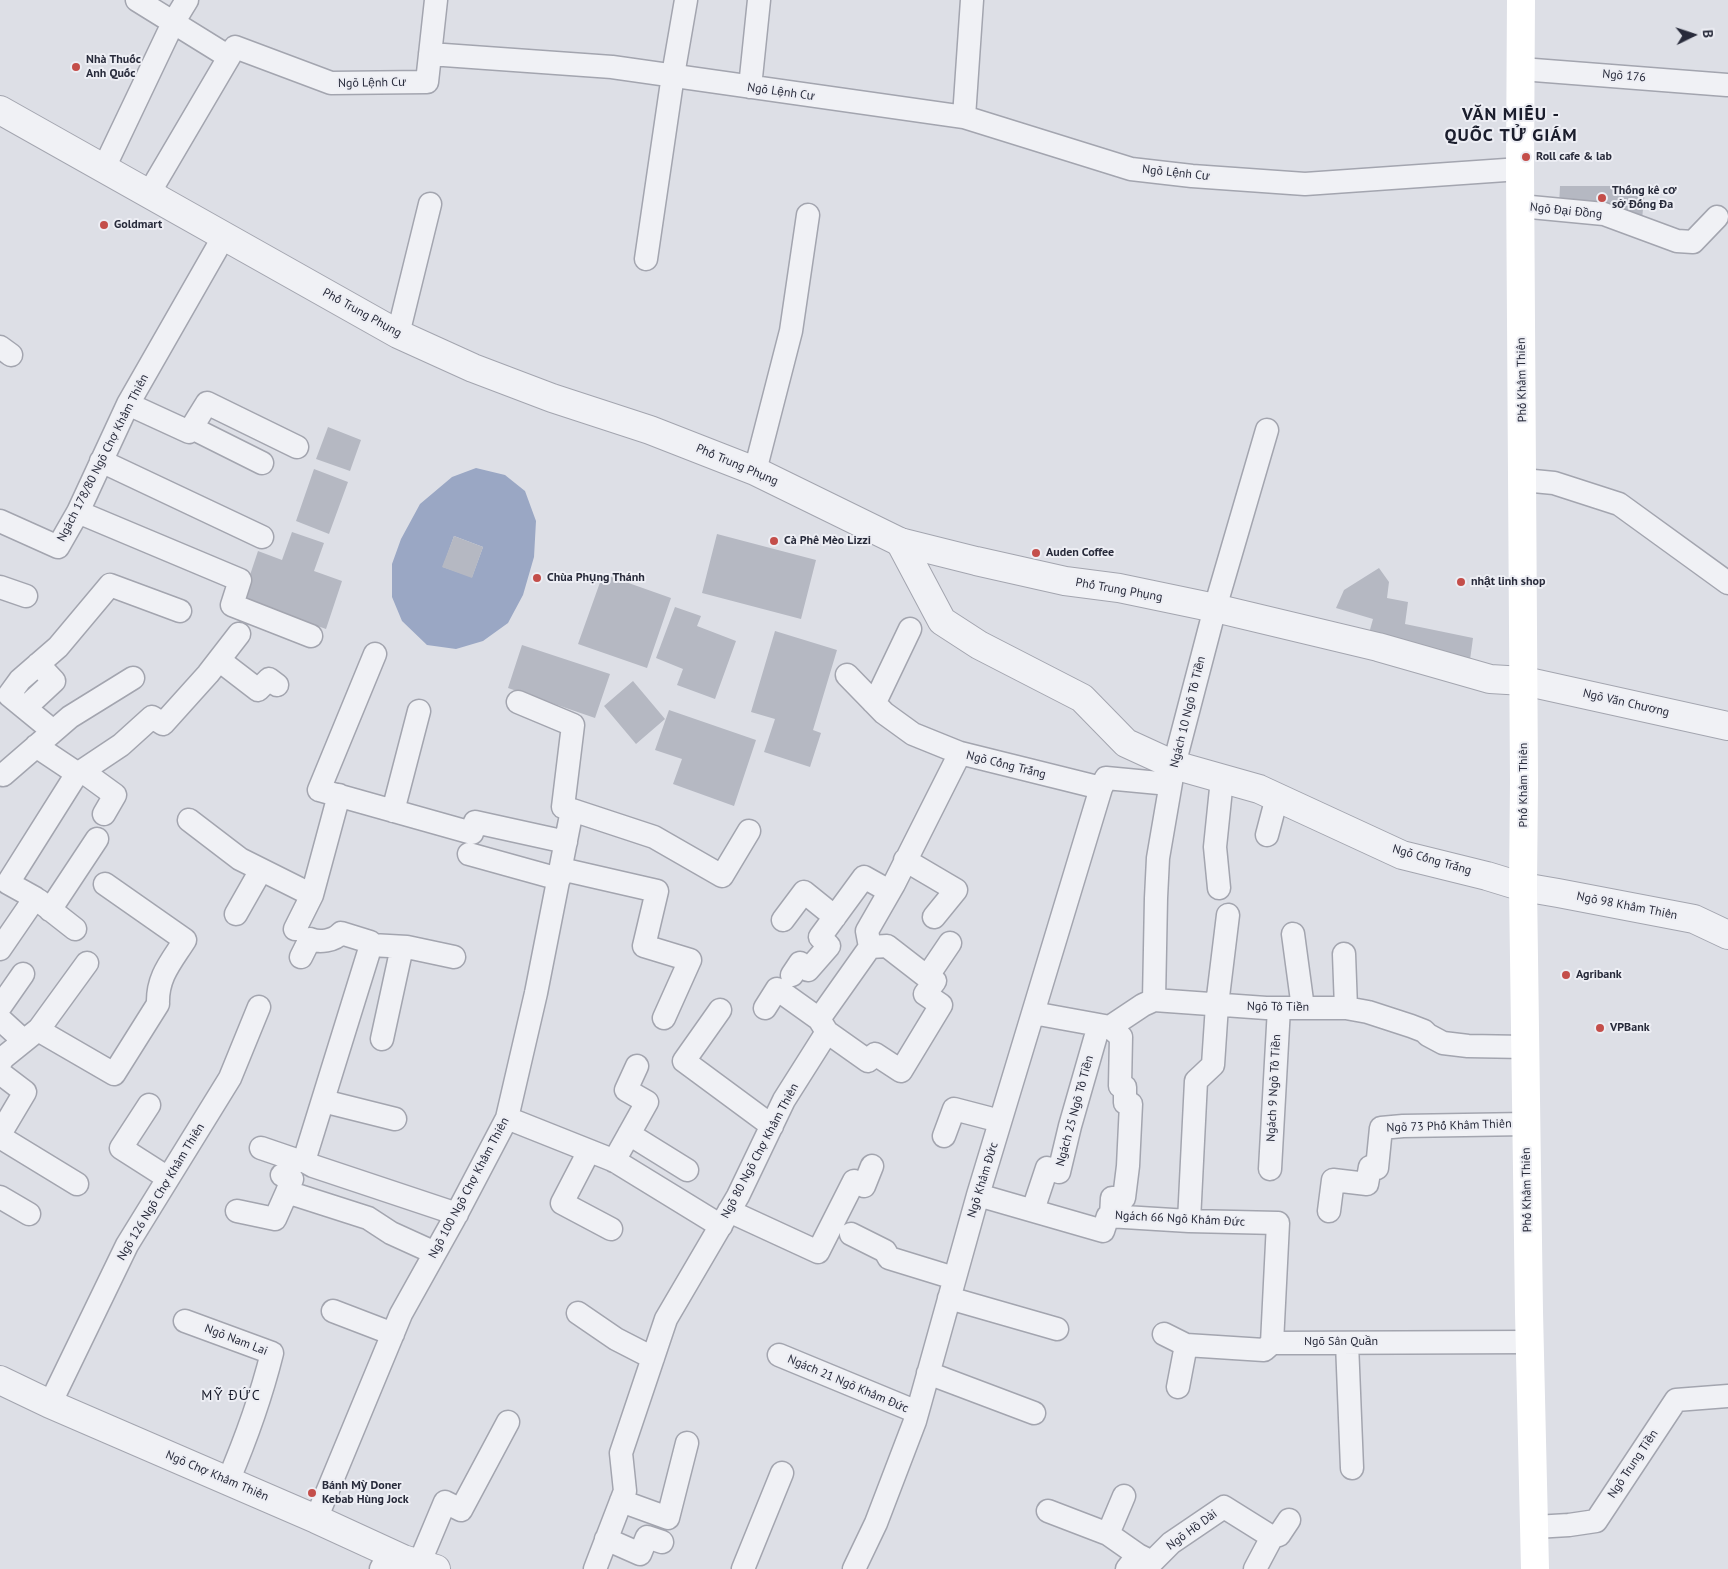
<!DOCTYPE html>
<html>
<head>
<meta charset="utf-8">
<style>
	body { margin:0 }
	#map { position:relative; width:1728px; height:1569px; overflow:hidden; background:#dddfe6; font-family:"PT Sans",sans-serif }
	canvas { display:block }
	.north { position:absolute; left:1668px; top:10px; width:50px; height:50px; -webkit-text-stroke:4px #edeef4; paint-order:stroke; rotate:86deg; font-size:14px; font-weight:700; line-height:20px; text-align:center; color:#282b3b }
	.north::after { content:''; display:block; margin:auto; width:18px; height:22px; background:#282b3b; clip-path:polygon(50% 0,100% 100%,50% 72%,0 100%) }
</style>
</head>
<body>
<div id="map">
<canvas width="1728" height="1569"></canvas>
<div class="north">B</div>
</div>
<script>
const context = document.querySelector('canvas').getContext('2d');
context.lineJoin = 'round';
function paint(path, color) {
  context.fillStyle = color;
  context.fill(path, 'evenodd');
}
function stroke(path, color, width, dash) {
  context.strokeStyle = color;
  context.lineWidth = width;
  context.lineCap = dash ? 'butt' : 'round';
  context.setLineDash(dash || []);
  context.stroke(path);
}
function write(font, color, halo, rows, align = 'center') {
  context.font = font + ' "PT Sans",sans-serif';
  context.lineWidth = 4;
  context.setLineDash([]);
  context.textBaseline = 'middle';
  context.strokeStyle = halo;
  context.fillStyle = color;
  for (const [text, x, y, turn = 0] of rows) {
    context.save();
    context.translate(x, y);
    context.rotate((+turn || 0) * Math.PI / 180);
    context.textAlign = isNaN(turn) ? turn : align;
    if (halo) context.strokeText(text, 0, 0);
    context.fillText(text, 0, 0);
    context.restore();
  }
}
paint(new Path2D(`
	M476,468L505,475L525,491L536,521L534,557L523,595L508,623L483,641L456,649L427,645L402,621L392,597V564L401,539L420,504L452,477ZM454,536L483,547L472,577L443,567Z`), '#9aa7c4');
paint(new Path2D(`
	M1560,186H1622L1628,191L1645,190L1642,219L1559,206Z
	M328,427L361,440L350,471L316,459Z
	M314,469L348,482L329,534L296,521Z
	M292,532L324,543L314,571L342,581L326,629L242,599L258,551L282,560Z
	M717,534L816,560L801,619L702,593Z
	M454,536L483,547L472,578L442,567Z
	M1379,568L1389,582L1387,598L1408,602L1405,624L1473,638L1470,660L1368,637L1373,619L1336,608L1344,590Z
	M603,574L671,598L647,668L578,644Z
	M675,607L701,616L697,626L736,641L715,699L677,685L683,669L656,658Z
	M775,631L837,650L813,730L821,733L810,767L764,752L775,719L751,712Z
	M522,645L610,674L595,718L508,688Z
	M633,681L665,719L636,744L604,706Z
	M669,710L756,740L734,806L673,784L682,759L655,750Z`), '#b5b8c2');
const service = new Path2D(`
	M137,0L229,57
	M430,54L612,67L964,117L1131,169L1192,176L1305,184L1520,169
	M1521,69L1727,85
	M750,87L759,0
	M964,117L972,0
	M104,168L173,23L187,0
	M148,195L235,47L331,83L427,82L436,0
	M1520,206L1604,214L1677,241L1693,242L1717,217
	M646,259L673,75L686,0
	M398,334L430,204
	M0,347L11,355
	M128,404L189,432L207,403L297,447
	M192,428L262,463
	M101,461L262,537
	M755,471L791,331L808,215
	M1523,480L1554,483L1619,504L1728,583
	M78,512L240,580L232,605L311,636
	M0,521L58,547L78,512L128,404L224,236
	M0,587L26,596
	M375,654L319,790L472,833L475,822L566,842
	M219,660L258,690L269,679L277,685
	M847,675L884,713L913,734L960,753L1101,788L1106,778L1159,783L1174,765
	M518,702L573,725L563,807L654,837L722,876L749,831
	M873,702L877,698L910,629
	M25,708L54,681L38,664
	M53,731L9,695L20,680L58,647L110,585L180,611
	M36,746L78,774
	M82,771L115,795L104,814
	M0,774L3,775L70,717L133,678
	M393,811L419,711
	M189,820L240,859L312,895
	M1267,835L1277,797
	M469,854L559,879
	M905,860L956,890L934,917
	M561,869L657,891L644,946L690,960L664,1018
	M1219,888L1215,847L1222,779
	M38,900L75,929
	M50,910L97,839
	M236,914L261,870
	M783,920L804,892L835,917
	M295,929L312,895L339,795
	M1293,934L1303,1008
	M870,947L887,946L927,977L950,943
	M0,949L35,898L8,883L76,775L121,745L152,717L163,724L208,674L239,634
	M1344,954L1346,1008
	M301,957L310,939C319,943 334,941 341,933L370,942L371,945
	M454,957L407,947L371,945L304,1161L313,1166L457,1214
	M792,975L800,963L808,970L829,946L820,937L864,877L889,891
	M1154,1000L1156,898L1158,858L1174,765L1215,608L1267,430
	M0,1007L23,974
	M765,1008L777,989L819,1019
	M720,1010L684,1061L772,1126
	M1033,1013L1110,1027L1143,1005L1154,1000L1266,1008H1346L1368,1012L1411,1026L1424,1031L1428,1035L1443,1043L1468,1046L1525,1047
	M0,1019L24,1041
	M1110,1027L1121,1037L1120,1086L1125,1087V1103L1131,1104L1128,1166L1124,1198H1112L1111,1216
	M38,1030L114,1074L158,1004C157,977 171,962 185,940L105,884
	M827,1032L868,1061L875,1054L901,1071L941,1005L925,994L935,981L928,975
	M382,1039L402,947
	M0,1063L3,1058L39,1029L87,963
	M0,1073L25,1092L0,1134
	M323,1101L395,1119
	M149,1105L121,1148L168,1178
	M507,1118L615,1161L721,1226
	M629,1134L687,1170
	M944,1136L954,1109L1000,1121
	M0,1137L77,1184
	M261,1148L299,1161H304
	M589,1151L562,1203L611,1229
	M614,1161L647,1102L626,1090L637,1066
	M1270,1169L1279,1008
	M282,1175L292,1179L287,1192L368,1218L391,1233L435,1253
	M978,1195L1103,1231L1108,1216L1189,1221L1278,1223L1272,1343L1530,1342
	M0,1197L29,1214
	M1033,1210L1047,1168L1059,1172L1070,1126L1099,1025
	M237,1211L275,1219L287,1192
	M729,1211L818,1252L854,1181L864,1186L872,1166
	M1329,1211L1333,1180L1367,1184L1370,1167L1377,1168L1381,1128L1403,1126L1526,1124
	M1189,1221L1196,1081L1213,1065L1217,1005L1228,915
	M851,1234L885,1251L889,1258L954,1278
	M949,1298L1057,1329
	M333,1311L393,1334
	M578,1313L616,1339L653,1358
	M185,1321L272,1353C261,1397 246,1439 228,1481
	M1164,1334L1186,1345L1264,1350L1272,1343
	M1347,1343L1352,1468
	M779,1355L917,1412
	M928,1373L1034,1413
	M1178,1387L1186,1345
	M50,1404L127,1245L230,1078L259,1007
	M621,1501L668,1518L687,1443
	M1048,1511L1108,1534L1138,1555L1127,1569
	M316,1519L401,1314L454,1219L507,1118L536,993L572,810
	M1535,1527L1569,1525L1596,1521L1676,1400L1728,1396
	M1108,1534L1124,1496
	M1272,1537L1279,1535L1289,1520
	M606,1539L640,1554L647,1537L662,1542
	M1138,1555L1152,1562L1171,1543L1224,1507L1272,1537L1255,1569
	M419,1564L445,1502L461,1510L508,1422
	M381,1569L390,1553
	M595,1569L625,1491L621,1453L666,1319L738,1196L784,1100L827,1032L819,1019L870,947L867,931L894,884L960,753
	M743,1569L782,1473
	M854,1569L876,1523L915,1421L978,1195L1101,788`);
const minor = new Path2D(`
	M900,542L942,621L979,645L1082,698L1126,743L1174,765L1259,789L1402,855L1487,876L1523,887L1558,893L1694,919L1728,935
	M1524,681L1728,726
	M0,1380L50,1404L316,1519L403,1559L436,1569`);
const tertiary = new Path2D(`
	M0,110L398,334L473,368L552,398L650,430L755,471L900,542L976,561L1065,581L1119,588L1215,608L1378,647L1490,679L1524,681`);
stroke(service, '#a3a5af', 25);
stroke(minor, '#a3a5af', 30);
stroke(tertiary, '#a3a5af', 30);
stroke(service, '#f0f1f5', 22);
stroke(minor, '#f0f1f5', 28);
stroke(tertiary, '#f0f1f5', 28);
stroke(new Path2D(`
	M1521,0L1520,169L1524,782L1523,887L1529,1312L1535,1569`), '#fff', 28);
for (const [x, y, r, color] of [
	[76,67,5,"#c44e4a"],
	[1526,157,5,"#c44e4a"],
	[1602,198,5,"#c44e4a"],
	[104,225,5,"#c44e4a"],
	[774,541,5,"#c44e4a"],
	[1036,553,5,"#c44e4a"],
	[537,578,5,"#c44e4a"],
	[1461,582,5,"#c44e4a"],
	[1566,975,5,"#c44e4a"],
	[1600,1028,5,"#c44e4a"],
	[312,1493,5,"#c44e4a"]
]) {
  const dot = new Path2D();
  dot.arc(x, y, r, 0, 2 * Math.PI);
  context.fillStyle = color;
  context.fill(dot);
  stroke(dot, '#edeef4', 2);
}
write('bold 12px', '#282b3b', '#edeef4', [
	["Nhà Thuốc",86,60],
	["Anh Quốc",86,74],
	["Roll cafe & lab",1536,157],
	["Thống kê cơ",1612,191],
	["sở Đống Đa",1612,205],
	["Goldmart",114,225],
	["Cà Phê Mèo Lizzi",784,541],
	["Auden Coffee",1046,553],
	["Chùa Phụng Thánh",547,578],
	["nhật linh shop",1471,582],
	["Agribank",1576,975],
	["VPBank",1610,1028],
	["Bánh Mỳ Doner",322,1486],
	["Kebab Hùng Jock",322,1500]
], 'left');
write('12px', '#282b3b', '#edeef4', [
	["Ngõ 176",1624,76,5],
	["Ngõ Lệnh Cư",372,83,-1],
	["Ngõ Lệnh Cư",781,92,8],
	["Ngõ Lệnh Cư",1176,173,6],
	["Ngõ Đại Đồng",1566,211,6],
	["Phố Trung Phụng",362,313,29],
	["Phố Khâm Thiên",1522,380,-91],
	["Ngách 178/80 Ngõ Chợ Khâm Thiên",103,458,-63],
	["Phố Trung Phụng",737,465,23],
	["Phố Trung Phụng",1119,590,10],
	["Ngõ Văn Chương",1626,703,13],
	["Ngách 10 Ngõ Tô Tiền",1188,712,-76],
	["Ngõ Cống Trắng",1006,765,14],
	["Phố Khâm Thiên",1524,785,-90],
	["Ngõ Cống Trắng",1432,860,16],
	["Ngõ 98 Khâm Thiên",1627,906,11],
	["Ngõ Tô Tiền",1278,1007,1],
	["Ngách 9 Ngõ Tô Tiền",1274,1088,-87],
	["Ngách 25 Ngõ Tô Tiền",1075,1111,-75],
	["Ngõ 73 Phố Khâm Thiên",1449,1126,-2],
	["Ngõ 80 Ngõ Chợ Khâm Thiên",760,1151,-62],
	["Ngõ Khâm Đức",983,1180,-73],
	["Ngõ 100 Ngõ Chợ Khâm Thiên",469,1188,-62],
	["Phố Khâm Thiên",1527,1190,-91],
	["Ngõ 126 Ngõ Chợ Khâm Thiên",161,1192,-59],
	["Ngách 66 Ngõ Khâm Đức",1180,1219,3],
	["Ngõ Nam Lai",236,1340,21],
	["Ngõ Sân Quần",1341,1342],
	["Ngách 21 Ngõ Khâm Đức",848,1384,23],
	["Ngõ Trung Tiền",1633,1464,-56],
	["Ngõ Chợ Khâm Thiên",217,1476,23],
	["Ngõ Hồ Dài",1192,1530,-36]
]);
context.letterSpacing = '1px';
write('14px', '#1a1d2c', '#edeef4', [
	["MỸ ĐỨC",231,1396]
]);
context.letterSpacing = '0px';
context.letterSpacing = '1px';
write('bold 18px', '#1a1d2c', '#edeef4', [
	["VĂN MIẾU -",1511,115],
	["QUỐC TỬ GIÁM",1511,136]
]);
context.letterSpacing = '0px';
</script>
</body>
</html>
